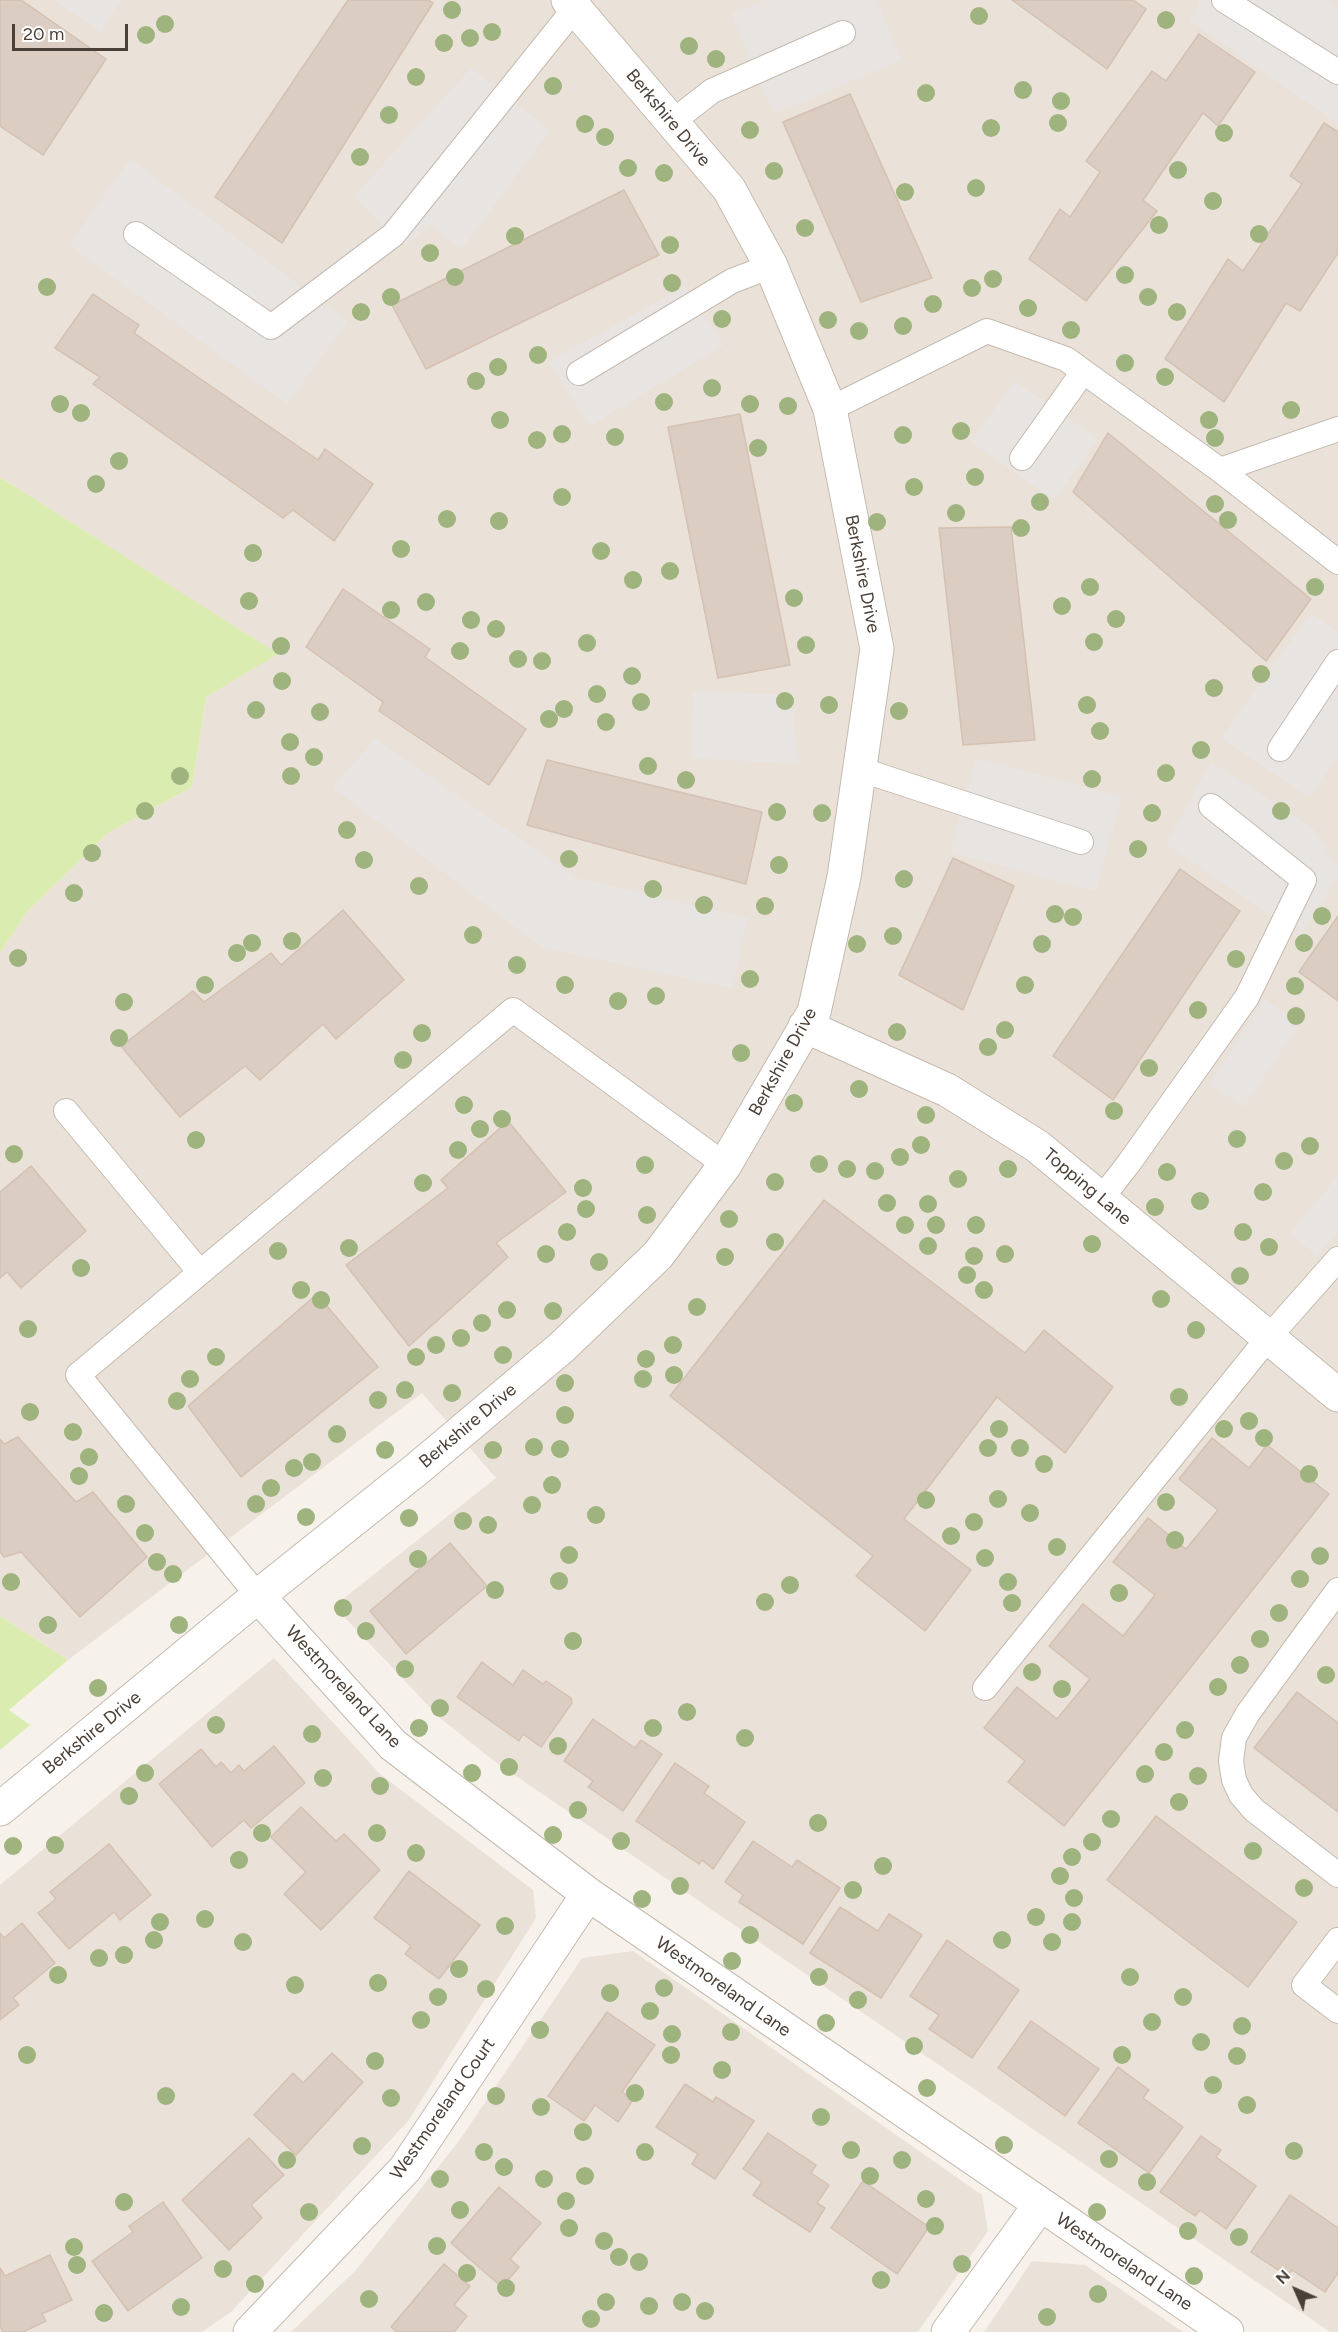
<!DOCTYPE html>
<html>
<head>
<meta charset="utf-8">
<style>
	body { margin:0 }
	#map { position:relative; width:1338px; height:2332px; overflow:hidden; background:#f6f1ea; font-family:Figtree,sans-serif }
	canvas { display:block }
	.north { position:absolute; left:1266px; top:2260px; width:60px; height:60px; -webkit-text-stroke:4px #fff; paint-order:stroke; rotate:315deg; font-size:16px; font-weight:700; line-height:24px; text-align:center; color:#4b4037 }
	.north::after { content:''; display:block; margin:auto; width:21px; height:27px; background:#4b4037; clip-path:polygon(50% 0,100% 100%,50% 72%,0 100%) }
	.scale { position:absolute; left:12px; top:24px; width:116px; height:27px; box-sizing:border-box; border:3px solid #4b4037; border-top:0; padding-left:8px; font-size:18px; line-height:21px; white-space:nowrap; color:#4b4037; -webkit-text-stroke:4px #fff; paint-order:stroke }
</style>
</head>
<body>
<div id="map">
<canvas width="1338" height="2332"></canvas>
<div class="north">N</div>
<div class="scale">20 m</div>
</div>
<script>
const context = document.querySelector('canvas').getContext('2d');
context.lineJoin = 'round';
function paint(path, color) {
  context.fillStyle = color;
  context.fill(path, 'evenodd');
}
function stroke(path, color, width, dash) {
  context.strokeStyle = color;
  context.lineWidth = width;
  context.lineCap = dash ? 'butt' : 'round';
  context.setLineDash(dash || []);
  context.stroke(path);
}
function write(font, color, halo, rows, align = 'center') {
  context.font = font + ' Figtree,sans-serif';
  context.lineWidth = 4.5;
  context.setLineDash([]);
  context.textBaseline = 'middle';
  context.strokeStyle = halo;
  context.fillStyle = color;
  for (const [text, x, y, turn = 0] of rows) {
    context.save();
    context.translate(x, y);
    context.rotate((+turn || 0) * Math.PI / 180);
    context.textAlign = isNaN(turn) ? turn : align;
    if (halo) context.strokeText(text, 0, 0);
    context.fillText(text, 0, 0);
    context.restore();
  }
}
paint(new Path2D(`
	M0,0H1338V2332H1330L494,1761L440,1718L334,1606L496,1478L422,1393L68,1660L0,1616V953L28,911L108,833L192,787L206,697L277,654L0,477Z
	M274,1658L380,1774L533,1890L536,1918L408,2121L231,2312L202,2332H0V1885Z
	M633,1951L982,2195L988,2231L918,2332H291L356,2270L459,2141L582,1958Z
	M1032,2261L1085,2265L1183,2332H984Z`), '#eae2d8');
paint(new Path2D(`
	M0,477L278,654L206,697L192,787L108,833L28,911L0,953Z
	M0,1616L68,1660L9,1710L30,1725L0,1750Z`), '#dbecb1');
paint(new Path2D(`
	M54,0H121L101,32Z
	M765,0H877L901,60L774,114L731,14Z
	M1200,0H1324L1338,9V124L1189,20Z
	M471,68L550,130L462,249L431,225L404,246L354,196Z
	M130,159L348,321L287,404L69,245Z
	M685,286L724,345L590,426L549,362Z
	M1015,381L1098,439L1054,500L971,442Z
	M1311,613L1338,632V754L1310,798L1221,738Z
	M693,691L791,695L799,764L692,758Z
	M375,739L577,878L748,918L732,988L541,947L332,787Z
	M976,758L1122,797L1096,891L950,852Z
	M1211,762L1313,828L1338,869V876L1300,936L1166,844Z
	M1264,999L1300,1023L1244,1107L1209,1084Z
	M1338,1176V1232L1317,1256L1290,1233Z`), '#e7e4e2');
const building = new Path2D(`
	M0,0H21L106,59L43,155L0,126Z
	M348,0H428L433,3L282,243L215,197Z
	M1012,0H1133L1146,9L1107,69Z
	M1199,34L1255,72L1218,126L1203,113L1143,200L1157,211L1086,301L1029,259L1060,209L1070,217L1100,172L1086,161L1152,71L1166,81Z
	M850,94L932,278L861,302L783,122Z
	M1324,123L1338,132V253L1300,311L1286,303L1224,402L1165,359L1228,259L1243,271L1302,184L1290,176Z
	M624,190L659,255L426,369L392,305Z
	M93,294L139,325L134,333L318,460L325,449L373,484L334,541L293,510L283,518L93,384L100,377L55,348Z
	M740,414L790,665L718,678L668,427Z
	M1108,433L1311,599L1266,661L1073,492Z
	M1011,527L1035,740L963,745L939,528Z
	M343,589L430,649L425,657L526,729L489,785L379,711L383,702L306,647Z
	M547,760L762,812L746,884L527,825Z
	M953,858L1014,886L963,1010L899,975Z
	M1180,869L1240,911L1113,1100L1053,1056Z
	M343,910L404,980L336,1039L323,1024L260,1080L245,1066L180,1117L121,1046L193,991L204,1002L271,953L281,965Z
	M1338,916V1001L1299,972Z
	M508,1121L566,1192L496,1243L508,1257L409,1346L346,1265L448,1188L441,1180Z
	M31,1166L86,1231L21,1288L7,1272L0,1278V1192Z
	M824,1200L1025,1353L1044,1330L1113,1387L1065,1453L997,1397L904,1519L971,1570L925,1631L856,1576L873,1556L670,1396Z
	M317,1294L378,1367L241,1477L188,1406Z
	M18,1437L76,1502L93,1492L147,1557L80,1617L21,1552L4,1557L0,1552V1439L4,1444Z
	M1212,1438L1249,1468L1267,1445L1329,1494L1064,1826L1008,1782L1025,1761L984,1728L1017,1687L1057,1719L1090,1679L1049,1646L1083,1604L1123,1636L1155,1595L1113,1562L1148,1518L1186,1549L1218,1510L1179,1479Z
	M450,1543L487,1586L406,1654L370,1611Z
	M482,1662L513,1685L523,1670L543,1684L546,1681L571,1698L572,1703L541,1747L523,1734L519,1741L457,1697Z
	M1297,1692L1338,1723V1812L1254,1748Z
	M593,1719L635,1748L641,1740L662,1754L623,1811L588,1787L593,1781L564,1761Z
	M274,1746L305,1783L251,1828L244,1820L212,1847L159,1784L201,1749L216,1767L221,1762L231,1773L239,1765L244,1771Z
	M675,1763L709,1786L704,1793L745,1822L713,1869L702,1860L699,1864L636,1821Z
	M301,1807L336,1841L344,1834L380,1870L321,1930L284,1894L306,1872L271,1837Z
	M1156,1816L1297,1922L1248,1987L1107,1880Z
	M753,1841L792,1867L797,1860L840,1888L803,1944L739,1902L743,1895L725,1882Z
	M109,1844L151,1895L120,1920L114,1912L69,1949L38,1913L56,1899L50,1892Z
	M409,1871L480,1925L439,1979L405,1954L411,1946L374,1918Z
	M840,1907L878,1931L889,1914L922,1935L881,1998L810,1953Z
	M22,1923L55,1963L13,1998L19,2005L0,2020V1933L4,1938Z
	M947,1940L1019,1990L972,2058L929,2029L939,2015L910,1996Z
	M607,2012L655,2045L622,2092L633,2100L618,2122L595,2105L584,2121L548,2096Z
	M1031,2021L1099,2069L1065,2116L998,2068Z
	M332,2053L363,2082L296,2155L254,2115L293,2073L303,2083Z
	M1118,2067L1149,2090L1143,2098L1183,2127L1149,2173L1078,2123Z
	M685,2084L713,2102L716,2097L754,2121L715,2179L692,2164L698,2154L656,2127Z
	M768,2133L816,2165L811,2173L829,2185L817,2203L825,2208L810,2232L753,2195L762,2182L743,2169Z
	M1201,2136L1221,2150L1216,2157L1256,2186L1226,2229L1200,2210L1195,2216L1160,2192Z
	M249,2138L284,2175L251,2205L262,2218L229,2250L182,2200Z
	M863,2181L929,2227L897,2274L831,2228Z
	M499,2187L541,2223L510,2259L519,2267L502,2287L451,2243Z
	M1290,2195L1338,2228V2273L1325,2292L1292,2270L1287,2276L1251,2252Z
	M163,2202L202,2258L128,2311L92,2261L133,2232L129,2226Z
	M50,2255L72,2300L42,2314L46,2321L23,2332H3L0,2326V2268L5,2276Z
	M444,2264L470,2286L454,2305L467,2316L454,2332H397L391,2327Z`);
paint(building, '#dbcdc2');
stroke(building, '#d4c1b2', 1.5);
const service = new Path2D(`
	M1224,0L1338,72
	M672,122L712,91L843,33
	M136,234L271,327L393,235L575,8
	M579,373L732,281L771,266
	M830,409L987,331L1066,359L1220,470L1338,562
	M1022,458L1083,372
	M1220,470L1338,429
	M1280,749L1338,662
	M859,769L1081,842
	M66,1111L199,1271
	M1101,1199L1129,1163L1247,997L1304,880L1211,806
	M1338,1590L1248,1713L1234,1738L1231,1761L1234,1780L1241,1795L1254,1810L1338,1875
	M258,1596L78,1375L513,1010L725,1165
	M985,1688L1268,1338L1338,1259
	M1338,1940L1304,1985L1338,2011`);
const minor = new Path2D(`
	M258,1596L393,1745L588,1894L1227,2332
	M250,2332L405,2169L588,1894
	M948,2332L1040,2205`);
const tertiary = new Path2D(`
	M805,1026L947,1090L1037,1146L1338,1395
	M0,1809L258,1596L417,1469L562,1347L658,1255L725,1165L814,1012L844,877L877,649L830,409L771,266L729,189L568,0`);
stroke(service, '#c5baaf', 26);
stroke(minor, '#c5baaf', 35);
stroke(tertiary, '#c5baaf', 35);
stroke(service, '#fff', 24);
stroke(minor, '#fff', 33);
stroke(tertiary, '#fff', 33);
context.fillStyle = '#9fb37e';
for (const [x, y] of [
	[452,10],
	[979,16],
	[1166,20],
	[165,24],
	[492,32],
	[146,35],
	[470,38],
	[444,43],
	[689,46],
	[716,59],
	[416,77],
	[553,86],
	[1023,90],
	[926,93],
	[1061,101],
	[389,115],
	[1058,123],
	[585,124],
	[991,128],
	[750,130],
	[1224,133],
	[605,137],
	[360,157],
	[628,168],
	[1178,170],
	[774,171],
	[664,173],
	[976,188],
	[905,192],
	[1213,201],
	[1159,225],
	[805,228],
	[1259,234],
	[515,236],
	[670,245],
	[430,253],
	[1125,275],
	[455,277],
	[993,279],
	[672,283],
	[47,287],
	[972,288],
	[391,297],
	[1148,297],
	[933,304],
	[1028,308],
	[361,312],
	[1177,312],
	[722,319],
	[828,320],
	[903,326],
	[1071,330],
	[859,331],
	[538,355],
	[1125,363],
	[498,367],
	[1165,377],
	[476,381],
	[712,388],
	[664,402],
	[60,404],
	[750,404],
	[788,406],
	[1291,410],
	[81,413],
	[500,420],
	[1209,420],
	[961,431],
	[562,434],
	[903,435],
	[615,437],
	[1215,438],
	[537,440],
	[758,448],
	[119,461],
	[975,477],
	[96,484],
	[914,487],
	[562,497],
	[1040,502],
	[1215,504],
	[956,513],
	[447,519],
	[1228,520],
	[499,521],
	[877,522],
	[1021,528],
	[401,549],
	[601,551],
	[253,553],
	[670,571],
	[633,580],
	[1090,587],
	[1315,587],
	[794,598],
	[249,601],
	[426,602],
	[1062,606],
	[391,610],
	[1116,619],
	[471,620],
	[496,629],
	[1094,642],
	[587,643],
	[806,645],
	[281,646],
	[460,651],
	[518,659],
	[542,661],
	[1261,674],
	[632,676],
	[282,681],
	[1214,688],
	[597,694],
	[785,701],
	[641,702],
	[829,705],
	[1087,705],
	[564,709],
	[256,710],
	[899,711],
	[320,712],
	[549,719],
	[606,722],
	[1100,731],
	[290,742],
	[1201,750],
	[314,757],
	[648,766],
	[1166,773],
	[180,776],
	[291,776],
	[1092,779],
	[686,780],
	[145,811],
	[1281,811],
	[777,812],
	[822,813],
	[1152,813],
	[347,830],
	[1138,849],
	[92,853],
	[569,859],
	[364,860],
	[779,865],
	[904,879],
	[419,886],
	[653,889],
	[74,893],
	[704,905],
	[765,906],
	[1055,914],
	[1322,916],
	[1073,917],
	[473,935],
	[893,936],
	[292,941],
	[252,943],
	[1304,943],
	[857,944],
	[1042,944],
	[237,953],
	[18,958],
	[1236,959],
	[517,965],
	[750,979],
	[205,985],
	[565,985],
	[1025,985],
	[1295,986],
	[656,996],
	[618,1001],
	[124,1002],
	[1198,1010],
	[1296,1016],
	[1005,1030],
	[897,1032],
	[422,1033],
	[119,1038],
	[988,1047],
	[741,1053],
	[403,1060],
	[1149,1068],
	[859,1089],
	[794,1103],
	[464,1105],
	[1114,1111],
	[926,1115],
	[502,1119],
	[480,1129],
	[1237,1139],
	[196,1140],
	[921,1145],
	[1310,1146],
	[458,1150],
	[14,1154],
	[900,1157],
	[1284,1161],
	[819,1164],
	[645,1165],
	[847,1169],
	[1008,1169],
	[875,1171],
	[1167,1172],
	[958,1179],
	[775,1182],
	[423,1183],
	[583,1188],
	[1263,1192],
	[1200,1201],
	[887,1203],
	[928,1204],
	[1155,1207],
	[586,1209],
	[647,1215],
	[729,1219],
	[905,1225],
	[936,1225],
	[976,1225],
	[567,1232],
	[1243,1232],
	[775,1242],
	[1092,1244],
	[928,1246],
	[1269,1247],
	[349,1248],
	[278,1251],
	[546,1254],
	[1005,1254],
	[974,1256],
	[725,1257],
	[599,1262],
	[81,1268],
	[967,1275],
	[1240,1276],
	[301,1290],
	[984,1290],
	[1161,1299],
	[321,1300],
	[697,1307],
	[507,1310],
	[553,1311],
	[482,1323],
	[28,1329],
	[1196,1330],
	[461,1338],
	[436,1345],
	[673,1345],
	[503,1355],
	[216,1357],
	[416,1357],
	[646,1359],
	[674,1375],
	[190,1379],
	[643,1379],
	[565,1383],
	[405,1390],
	[452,1393],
	[1179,1397],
	[378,1400],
	[177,1401],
	[30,1412],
	[565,1415],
	[1249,1421],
	[999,1429],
	[1224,1429],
	[73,1432],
	[337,1434],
	[1264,1438],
	[534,1447],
	[988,1448],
	[1020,1448],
	[560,1449],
	[385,1450],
	[493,1450],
	[89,1457],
	[312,1462],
	[1044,1464],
	[294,1468],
	[1309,1474],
	[79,1476],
	[552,1485],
	[271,1488],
	[998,1499],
	[926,1500],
	[1166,1502],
	[126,1504],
	[256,1504],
	[532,1505],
	[1030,1513],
	[596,1515],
	[306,1517],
	[409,1518],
	[463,1521],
	[974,1522],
	[488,1525],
	[145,1533],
	[951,1536],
	[1175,1540],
	[1057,1547],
	[569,1555],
	[1320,1556],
	[985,1558],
	[418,1559],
	[157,1562],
	[173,1574],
	[1300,1579],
	[559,1581],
	[11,1582],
	[1008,1582],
	[790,1585],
	[495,1590],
	[1119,1593],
	[765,1602],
	[1012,1603],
	[343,1608],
	[1279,1613],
	[48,1625],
	[179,1625],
	[366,1631],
	[1260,1639],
	[573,1641],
	[1240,1665],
	[405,1669],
	[1032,1672],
	[1326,1675],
	[1218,1687],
	[98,1688],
	[1062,1689],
	[440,1708],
	[687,1712],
	[216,1725],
	[419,1728],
	[653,1728],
	[1185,1730],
	[312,1734],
	[745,1738],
	[558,1746],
	[1164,1752],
	[509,1767],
	[145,1773],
	[472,1773],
	[1145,1774],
	[1198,1776],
	[323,1778],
	[380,1786],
	[129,1796],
	[1179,1802],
	[578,1810],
	[1111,1819],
	[818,1823],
	[262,1833],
	[377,1833],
	[553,1835],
	[621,1841],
	[1092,1842],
	[55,1845],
	[13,1846],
	[1253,1851],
	[416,1853],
	[1072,1857],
	[239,1860],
	[883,1866],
	[1060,1876],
	[680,1886],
	[1304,1888],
	[853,1890],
	[1074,1898],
	[642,1899],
	[1036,1917],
	[205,1919],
	[160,1922],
	[1072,1922],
	[505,1926],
	[750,1935],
	[154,1940],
	[1002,1940],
	[243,1942],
	[1052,1942],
	[124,1955],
	[99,1958],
	[732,1961],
	[459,1969],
	[58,1975],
	[819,1977],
	[1130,1977],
	[378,1983],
	[295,1985],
	[664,1988],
	[486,1989],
	[610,1993],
	[438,1997],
	[1183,1997],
	[858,2000],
	[650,2011],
	[421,2020],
	[1152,2022],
	[826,2023],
	[1242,2026],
	[540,2030],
	[731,2032],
	[672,2034],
	[1201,2042],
	[914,2046],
	[27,2055],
	[671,2055],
	[1122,2055],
	[1237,2056],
	[375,2061],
	[722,2070],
	[1213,2085],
	[927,2088],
	[635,2093],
	[166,2096],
	[496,2096],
	[391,2098],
	[1247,2105],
	[541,2107],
	[821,2117],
	[583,2132],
	[1004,2145],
	[362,2146],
	[851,2150],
	[1294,2151],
	[484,2152],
	[645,2152],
	[1109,2159],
	[287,2160],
	[902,2160],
	[504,2167],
	[585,2176],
	[870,2176],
	[440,2179],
	[544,2179],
	[1147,2182],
	[926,2199],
	[566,2201],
	[124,2202],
	[460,2210],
	[309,2212],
	[1097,2212],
	[935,2226],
	[569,2228],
	[1188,2231],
	[1239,2237],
	[604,2241],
	[437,2246],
	[74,2247],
	[619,2257],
	[639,2262],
	[962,2264],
	[77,2265],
	[223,2269],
	[467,2273],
	[1194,2276],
	[881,2280],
	[255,2284],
	[506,2288],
	[1098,2294],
	[369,2299],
	[606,2302],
	[682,2302],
	[649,2306],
	[181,2307],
	[705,2311],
	[104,2313],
	[1047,2317],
	[591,2319]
]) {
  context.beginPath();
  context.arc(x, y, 9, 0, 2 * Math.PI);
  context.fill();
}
write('18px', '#4b4037', '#fff', [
	["Berkshire Drive",668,118,50],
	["Berkshire Drive",862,574,79],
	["Berkshire Drive",783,1062,-61],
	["Topping Lane",1087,1187,40],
	["Berkshire Drive",468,1426,-40],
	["Westmoreland Lane",343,1687,47],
	["Berkshire Drive",92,1733,-39],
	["Westmoreland Lane",723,1987,35],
	["Westmoreland Court",443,2109,-55],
	["Westmoreland Lane",1124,2262,34]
]);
</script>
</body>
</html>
